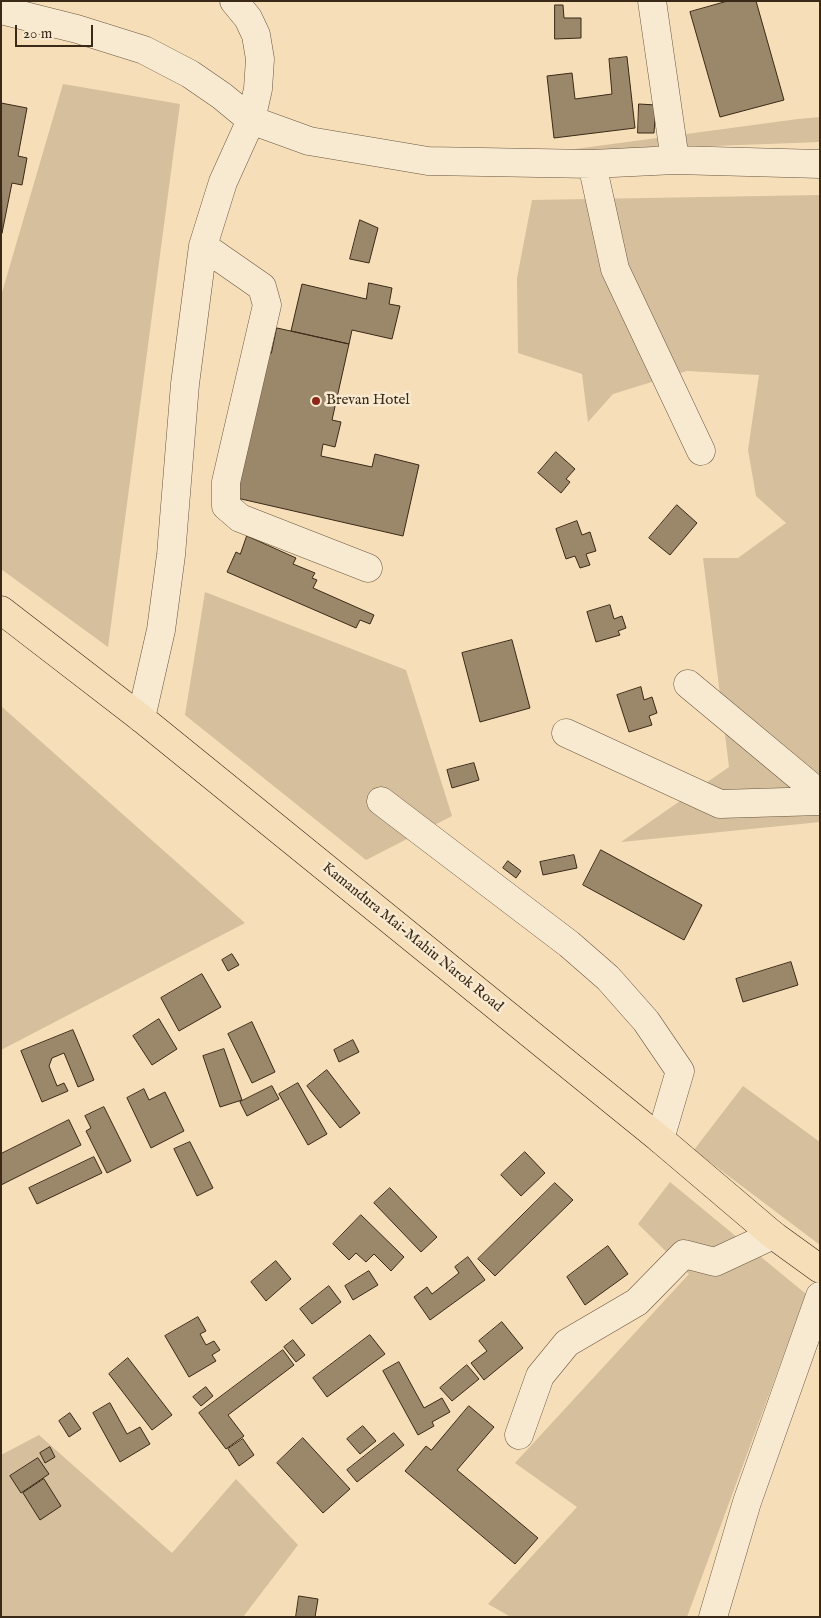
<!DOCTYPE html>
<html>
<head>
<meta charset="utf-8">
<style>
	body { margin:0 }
	#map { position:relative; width:821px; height:1618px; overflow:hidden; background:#f5deb8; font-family:"IM FELL English",serif }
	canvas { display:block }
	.frame { position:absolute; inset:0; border:2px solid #3a2916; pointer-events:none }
	.scale { position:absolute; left:15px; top:25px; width:78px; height:22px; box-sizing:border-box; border:2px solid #3a2916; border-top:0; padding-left:6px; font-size:15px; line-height:18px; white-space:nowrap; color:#3a2916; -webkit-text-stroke:4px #f8ead1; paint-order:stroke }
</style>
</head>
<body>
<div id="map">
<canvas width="821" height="1618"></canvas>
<div class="frame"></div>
<div class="scale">20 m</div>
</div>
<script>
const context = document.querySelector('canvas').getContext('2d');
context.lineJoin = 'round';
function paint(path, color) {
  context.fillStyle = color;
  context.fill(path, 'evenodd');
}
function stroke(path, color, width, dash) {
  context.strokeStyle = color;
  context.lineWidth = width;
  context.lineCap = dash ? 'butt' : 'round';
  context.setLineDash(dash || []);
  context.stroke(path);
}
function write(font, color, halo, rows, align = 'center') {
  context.font = font + ' "IM FELL English",serif';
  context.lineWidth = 5;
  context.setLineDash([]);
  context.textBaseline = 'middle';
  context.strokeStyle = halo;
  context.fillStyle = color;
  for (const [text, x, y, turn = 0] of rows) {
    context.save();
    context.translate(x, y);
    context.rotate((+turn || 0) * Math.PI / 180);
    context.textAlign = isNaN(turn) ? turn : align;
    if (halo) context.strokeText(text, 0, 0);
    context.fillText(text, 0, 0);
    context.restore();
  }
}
paint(new Path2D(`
	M63,84L180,104L108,647L1,569V296Z
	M820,117V142L553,152L798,119Z
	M820,195V822L621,842L729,767L703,558H738L786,523L756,496L748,450L759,375L687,371L613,394L588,422L582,374L518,353L517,278L532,200Z
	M205,592L406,670L452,816L366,860L185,715Z
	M1,706L245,923L1,1050Z
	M743,1086L820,1142V1245L694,1150Z
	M670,1182L806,1294L687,1617H511L488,1604L577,1507L515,1463L689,1274L638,1224Z
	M39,1435L172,1553L236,1479L298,1545L243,1617H1V1455Z`), '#d5bf9c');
const building = new Path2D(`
	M728,1H756L784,100L720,117L690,12Z
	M555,5H563L564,18H581V38L555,39Z
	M627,57L635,128L554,138L547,76L572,73L575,99L612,94L609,59Z
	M1,103L27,108L18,156L27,158L22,185L12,183L2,233Z
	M639,104L656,105L654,133H638Z
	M360,220L378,228L369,263L350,259Z
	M369,283L392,288L389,304L400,306L392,339L352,330L349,344L291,331L302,284L366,299Z
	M277,328L349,344L332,420L341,422L335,447L323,444L321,456L372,467L375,454L419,465L403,536L228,496L261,351L271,353Z
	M556,452L575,469L566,479L570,482L561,493L538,473Z
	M677,505L697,523L670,555L649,538Z
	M577,521L582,535L590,532L596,551L586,554L590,565L580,568L575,556L566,559L556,529Z
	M247,536L296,558L293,564L315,573L312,578L317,580L313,588L374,615L370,624L360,620L356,628L227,572L236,552L240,554Z
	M610,605L614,619L622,616L626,628L618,631L620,635L596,642L587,612Z
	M512,640L530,708L480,722L462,653Z
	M641,687L644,700L652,697L657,713L649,716L652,725L629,732L617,695Z
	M474,763L479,780L452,788L447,770Z
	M601,850L702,905L684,940L583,885Z
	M574,855L577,868L543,875L540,862Z
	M508,861L521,871L516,878L503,868Z
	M232,954L239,965L228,971L222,960Z
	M791,962L798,985L743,1002L736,979Z
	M202,974L221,1007L179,1031L161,998Z
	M159,1019L177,1049L152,1065L133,1036Z
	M252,1022L275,1072L252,1083L228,1034Z
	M73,1030L94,1080L78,1087L64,1053L52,1058L49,1066L57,1086L64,1083L68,1091L42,1102L21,1051Z
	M353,1040L359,1052L339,1062L334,1050Z
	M224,1049L242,1100L220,1107L203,1056Z
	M327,1070L360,1113L340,1128L307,1086Z
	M298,1083L327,1134L308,1145L279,1094Z
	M272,1086L279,1099L247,1116L240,1102Z
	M144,1089L149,1100L165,1092L184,1131L151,1148L127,1098Z
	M104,1107L131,1161L107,1173L86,1131L91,1128L85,1116Z
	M69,1120L81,1145L1,1185V1154Z
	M190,1142L213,1188L197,1196L174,1149Z
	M525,1152L545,1173L521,1196L501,1175Z
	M94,1157L102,1173L37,1204L29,1188Z
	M555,1183L573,1200L495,1276L478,1259Z
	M390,1188L437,1237L421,1252L374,1203Z
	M361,1215L404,1257L391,1271L374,1254L366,1262L356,1253L349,1260L333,1244Z
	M608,1246L628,1274L585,1305L567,1277Z
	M468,1257L485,1280L430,1320L414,1297L427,1287L432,1294L459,1273L455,1267Z
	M276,1261L291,1279L266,1301L251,1282Z
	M369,1271L378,1285L353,1300L345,1286Z
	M329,1286L341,1302L312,1324L300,1309Z
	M198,1317L206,1331L200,1334L206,1345L214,1341L220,1350L212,1355L216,1361L189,1377L165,1336Z
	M502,1322L523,1348L484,1380L471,1363L487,1351L479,1341Z
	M370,1335L385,1354L327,1397L313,1378Z
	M293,1340L305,1355L296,1362L284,1347Z
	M283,1350L294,1365L228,1415L244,1436L226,1449L199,1413Z
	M128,1358L172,1415L152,1430L109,1374Z
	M399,1362L424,1408L442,1398L450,1412L432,1422L434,1426L418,1435L383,1371Z
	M467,1365L479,1379L452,1401L440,1388Z
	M206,1387L213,1396L201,1406L193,1397Z
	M110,1403L127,1434L140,1427L150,1444L120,1462L93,1413Z
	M469,1406L494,1427L457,1470L538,1538L515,1564L405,1471L426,1446L431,1450Z
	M70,1413L81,1429L69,1437L59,1421Z
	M363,1426L376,1441L360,1454L347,1439Z
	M394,1433L404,1445L357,1482L347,1470Z
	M303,1438L350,1489L323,1513L277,1463Z
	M243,1439L254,1455L239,1466L228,1449Z
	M50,1447L55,1457L45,1463L40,1453Z
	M38,1458L49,1474L21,1493L10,1476Z
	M44,1479L61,1506L40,1520L23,1493Z
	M299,1596L318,1599L315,1617H296Z`);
paint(building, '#9b876a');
stroke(building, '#3a2916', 1);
const minor = new Path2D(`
	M652,1L675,160
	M1,10L77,29L144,50L190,74L222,96L251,120L309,141L428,161L592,164L675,160L820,164
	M592,164L615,269L701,451
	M203,246L262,287L267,305L226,482V506L240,518L368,568
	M688,684L820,794
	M141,718L161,630L171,555L185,384L203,246L223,182L251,120L258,89L260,59L256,35L248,18L234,1
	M566,733L720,804L820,801
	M381,801L569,944L608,978L646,1021L680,1071L660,1139
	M519,1435L540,1376L567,1343L637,1302L684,1254L715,1262L773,1235
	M713,1617L747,1502L820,1296`);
const highway = new Path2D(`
	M1,610L141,718L660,1139L773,1235L820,1269`);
stroke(minor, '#69563e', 29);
stroke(highway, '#3a2916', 29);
stroke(minor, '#f8ead1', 28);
stroke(highway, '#f5deb8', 28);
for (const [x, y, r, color] of [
	[316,401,5,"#8f2418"]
]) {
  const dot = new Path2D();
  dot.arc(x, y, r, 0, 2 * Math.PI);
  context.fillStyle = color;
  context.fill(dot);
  stroke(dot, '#f8ead1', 2);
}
write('15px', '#3a2916', '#f8ead1', [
	["Brevan Hotel",326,401]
], 'left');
write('15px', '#3a2916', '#f8ead1', [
	["Kamandura Mai-Mahiu Narok Road",412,938,39]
]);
</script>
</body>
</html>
